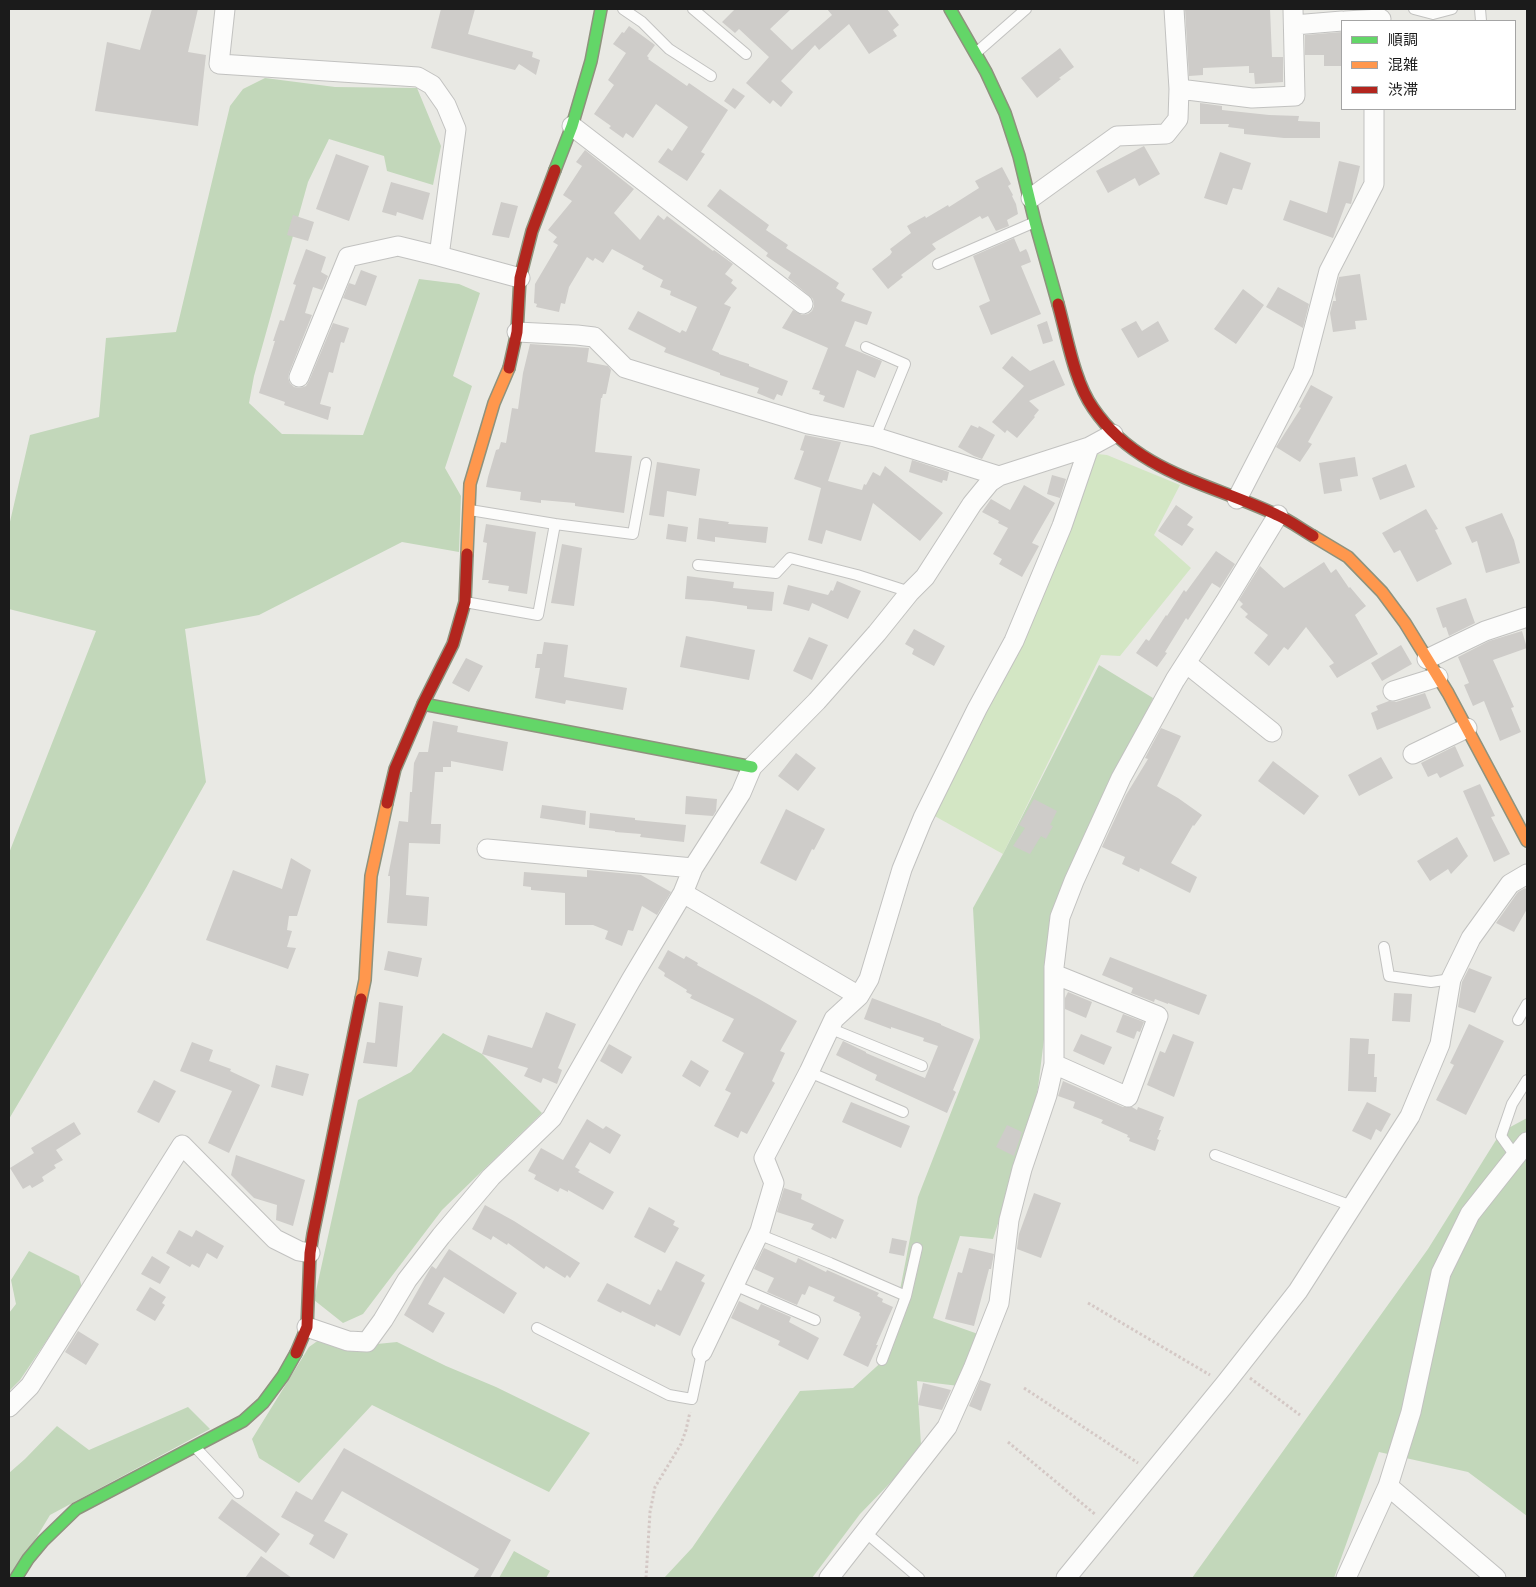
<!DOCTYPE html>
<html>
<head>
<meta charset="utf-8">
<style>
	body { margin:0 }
	#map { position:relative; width:1536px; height:1587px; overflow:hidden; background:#e9e9e4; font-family:"Titillium Web","Noto Sans JP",sans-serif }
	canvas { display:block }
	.frame { position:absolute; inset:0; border:10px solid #1b1b1b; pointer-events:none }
	.legend { position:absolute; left:1341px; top:20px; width:175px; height:90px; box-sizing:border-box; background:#fff; border:1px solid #a4a4a4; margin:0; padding:6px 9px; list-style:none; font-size:15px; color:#1b1b1b }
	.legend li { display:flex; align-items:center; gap:10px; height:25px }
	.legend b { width:25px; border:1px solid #a4a4a4 }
</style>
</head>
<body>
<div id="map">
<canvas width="1536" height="1587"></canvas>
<div class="frame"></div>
<ul class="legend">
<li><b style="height:6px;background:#63d668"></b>順調</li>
<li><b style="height:6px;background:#ff974d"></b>混雑</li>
<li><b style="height:6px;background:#b3261e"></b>渋滞</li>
</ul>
</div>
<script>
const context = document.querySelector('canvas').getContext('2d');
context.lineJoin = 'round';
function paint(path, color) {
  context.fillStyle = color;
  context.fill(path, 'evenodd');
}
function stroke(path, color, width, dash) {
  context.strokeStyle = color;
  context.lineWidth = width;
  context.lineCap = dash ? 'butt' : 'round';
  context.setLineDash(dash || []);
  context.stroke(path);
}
paint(new Path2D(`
	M1097,454L1107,455L1180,485L1154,535L1191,568L1120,656L1101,655L1003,854L931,814L1034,609Z`), '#d3e6c4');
paint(new Path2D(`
	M265,78L335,87L417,88L441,146L433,185L387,171L384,156L329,139L308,182L254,376L249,403L282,434L363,435L419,279L459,284L480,293L453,376L472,386L445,468L461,496L459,552L402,542L259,615L185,629L206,782L146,888L9,1119V853L96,631L9,609V526L30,435L99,417L106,338L176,332L230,106L243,89Z
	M1099,665L1153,698L1056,941L1038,1088L1028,1131L993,1239L960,1236L933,1318L978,1334L959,1386L917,1381L921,1445L893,1480L860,1514L812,1578H664L692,1548L800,1391L853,1388L887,1357L918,1197L980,1038L973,908L1003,854Z
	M443,1033L482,1054L542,1113L442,1210L363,1314L343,1323L314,1300L358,1100L411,1072Z
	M1527,1118V1516L1468,1472L1379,1452L1334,1578H1192L1428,1249L1501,1132Z
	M29,1251L79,1276L82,1288L20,1380L9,1391V1313L16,1304L11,1280Z
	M323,1337L347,1347L397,1342L446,1366L496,1387L590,1433L549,1492L372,1405L299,1483L259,1458L252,1439L309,1347Z
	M188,1407L210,1429L50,1515L12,1578H9V1473L25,1459L57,1426L89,1450Z
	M514,1551L550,1571L546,1578H499Z`), '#c2d7ba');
paint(new Path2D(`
	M152,9H198L188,52L206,55L198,126L95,111L107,42L140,50Z
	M441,9H475L468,34L533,52L532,57L540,60L536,75L519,64L515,70L431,48Z
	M735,9H791L770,29L792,50L832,15L827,9H887L899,25L893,30L897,36L869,54L849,24L819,50L815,45L781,81L793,92L781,107L773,100L770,104L746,83L769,57L739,29L735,33L722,22Z
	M1185,9H1270L1272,57H1283V82L1255,84L1254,73H1249V66L1203,68V75L1189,76Z
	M629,26L655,45L647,56L649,58L648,59L687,86L689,83L728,110L701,152L705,154L687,181L658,162L668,148L672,151L688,127L656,104L633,138L626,133L623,138L609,128L611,126L594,114L614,85L608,80L626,53L613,44L622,32L624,33Z
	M1342,32V66H1324V55H1305V35Z
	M1060,48L1074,67L1059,78L1061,79L1037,98L1021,78Z
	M733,88L745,96L735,109L724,101Z
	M1200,103L1222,106V110L1269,115L1299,116L1298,121L1320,122V138H1284L1244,134V129L1228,127L1229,124H1200Z
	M1144,146L1160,174L1139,186L1135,178L1108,193L1096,171Z
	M585,150L634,189L614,213L640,240L658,215L664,220L667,216L713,251L714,250L733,264L725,274L733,280L731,283L737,288L724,304L731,307L712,350L719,353V354L749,364V366L788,381L782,396L777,394L774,400L757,393L759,388L720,375V373L664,352L666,348L628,329L638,311L680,333L682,330L686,332L697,307L670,295L671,291L660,287L663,280L642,269L644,266L612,249L603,263L595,258L593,261L587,257L569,287L565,304L561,303L559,312L536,307L537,304L534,303L535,284L558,245L553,242L557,237L548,230L572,201L563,195L582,166L576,162Z
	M1220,152L1251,163L1242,190L1233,188L1227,205L1204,198Z
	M336,154L369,166L349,221L316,209Z
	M1339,161L1360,166L1351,204L1346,203L1333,238L1283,220L1290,200L1327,213Z
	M1002,167L1011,184L1008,186L1013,195L1012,196L1016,204L1018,214L1007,220L1009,226L996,231L988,216L982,219L980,216L932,244L936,249L901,275L903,277L888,289L872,269L890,255L892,252L890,249L911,233L907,226L925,216L926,218L948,205L949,207L979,188L975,181Z
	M391,182L430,193L423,220L397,212L396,216L382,212Z
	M720,189L769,225L766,230L788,245L786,248L839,283L836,288L845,294L841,301L872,312L867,325L855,321L845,346L882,361L875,378L857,370L844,408L823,401L825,396L819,394L820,391L812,389L828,348L782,328L793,310L802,315L808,314L812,311L814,306L813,299L788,278L791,273L766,256L768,253L707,206Z
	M501,202L518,206L509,238L492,235Z
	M293,215L314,222L308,241L287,235Z
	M1014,238L1020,252L1026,249L1028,253L1031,262L1021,266L1041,314L991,335L979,306L990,301L973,256Z
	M306,249L326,257L321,272L328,276L322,290L313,287L305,313L312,315L289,373L288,378L290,383L294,387L300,388L306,386L309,381L333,323L349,328L344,343L341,342L333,373L329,372L320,404L331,407L328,420L284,405L285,402L259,393L275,341H273L280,320L284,321L296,285L293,284Z
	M361,270L377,276L366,306L343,298L349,283L355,285Z
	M1360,274L1367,320L1355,321L1356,329L1333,332L1330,313L1333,301H1336L1335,294L1339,277Z
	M1278,287L1309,304L1303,328L1266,307Z
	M1243,289L1264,305L1236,344L1214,329Z
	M1047,321L1053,341L1043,344L1037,325Z
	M1136,321L1142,331L1158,321L1169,341L1138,358L1121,329Z
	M530,344L589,348L587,362L608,366L611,370L606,394H603L602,398H601L595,452L632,456L624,513L575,506V503L541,500V503L520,500L521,492L486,487L488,477L496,450L499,449L501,442L506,443L512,408L518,409L523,373Z
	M1012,356L1030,371L1054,360L1065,385L1029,401L1039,410L1034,416L1035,417L1017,438L1007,430L1005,433L992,422L1024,386L1002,368Z
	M1311,385L1333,397L1308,442L1312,444L1300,462L1276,447L1301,408L1299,407Z
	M971,425L978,428L979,426L995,435L982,459L974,456L958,447Z
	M805,435L841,442L828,481L862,490L864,484L866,485L873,472L880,476L885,466L943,513L920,541L873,503L861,541L826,530L822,544L808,540L821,488L794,479L804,451L800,450Z
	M1355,457L1358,476L1340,479L1342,491L1324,494L1319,463Z
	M912,460L949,472L947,481L943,480L942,483L909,472Z
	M657,462L700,469L696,496L667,491L664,517L649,515Z
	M1406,464L1415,487L1380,500L1372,478Z
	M1052,475L1066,479L1060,498L1047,494Z
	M1024,485L1055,503L1032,543L1039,546L1022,577L999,564L1002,559L993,554L1008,528L998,523L999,521L982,512L991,499L1010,510Z
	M1176,505L1193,517L1187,525L1194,529L1182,546L1158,531Z
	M1426,509L1438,529L1435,530L1452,564L1417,582L1400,550L1394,553L1382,533Z
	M1502,513L1514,540L1520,563L1486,573L1477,541L1472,543L1465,527Z
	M699,518L729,522L728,524L768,527L766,543L715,537V542L697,539Z
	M486,524L536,532L527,594L508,591L509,586L488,583L489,580H482L487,543L483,542Z
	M668,524L688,527L686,542L666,539Z
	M562,544L582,548L574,606L551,603Z
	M1216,551L1235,564L1220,588L1212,583L1188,620L1186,618L1165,652L1167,653L1157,667L1136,653L1146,639L1149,641L1166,615L1167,616L1184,590L1186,592Z
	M1324,562L1331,573L1336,569L1349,588L1350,587L1366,606L1355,615L1378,654L1337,678L1329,666L1334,663L1306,627L1288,650L1284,647L1269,666L1254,653L1268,635L1245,617L1248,614L1240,607L1243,604L1239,600L1260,566L1284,588Z
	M687,576L734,582L733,588L774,592L772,611L747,609V606L712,601L685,599Z
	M837,581L861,591L848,619L812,603L809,611L783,604L788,585L828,595L831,590L833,591Z
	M1466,598L1475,623L1449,636L1446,627L1443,628L1436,608Z
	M914,629L945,646L934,666L912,654L914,649L905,644Z
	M1522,631L1527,648L1493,660L1514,707L1511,708L1521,732L1500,741L1484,701L1473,706L1464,685L1469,683L1458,657L1489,641Z
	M686,636L755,650L749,680L680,667Z
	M809,637L828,645L812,680L793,671Z
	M544,642L568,645L564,677L627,688L623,710L566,700L565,704L535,698L540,668H535L537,654H542Z
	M1401,645L1412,664L1382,681L1371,663Z
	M466,658L483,666L469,692L452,683Z
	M1425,693L1431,708L1377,730L1371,713L1378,710L1376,706L1389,701L1396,702Z
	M433,721L458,726L457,732L508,742L503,771L451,761V767H443V772H435L431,824H441L440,844L409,843L406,895L429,897L427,926L387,923L390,886V876H388L399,821L408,822L410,792H412L414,763L419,752H428Z
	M1161,728L1181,736L1157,786L1178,798L1202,815L1194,826L1193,825L1171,863L1197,877L1190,893L1140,868L1139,872L1122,864L1125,857L1102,847L1126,795L1148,759L1145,758Z
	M1455,746L1464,766L1440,778L1437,773L1428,777L1421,763Z
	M796,753L816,768L798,791L778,776Z
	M1381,757L1393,778L1359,796L1348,775Z
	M1273,761L1319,796L1304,815L1258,781Z
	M1480,784L1495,816L1491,817L1510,854L1494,862L1463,791Z
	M686,796L717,799L716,811L713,816L685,814Z
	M1034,799L1057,811L1050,825L1053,826L1046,839L1041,836L1030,854L1013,846L1025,828L1019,825Z
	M542,805L586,811L585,825L540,818Z
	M786,809L825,829L814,850L812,849L796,881L760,863Z
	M590,813L635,818V820L686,825L684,842L640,837L641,834L615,832V831L589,828Z
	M1457,837L1468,856L1451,874L1448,869L1430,881L1417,861Z
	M291,858L311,870L297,916H289L287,930L292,931L287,947L296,948L288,969L206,940L233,870L282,889Z
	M587,870L641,875L671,892L657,915L642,906L633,931L628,930L622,946L605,939L608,931L593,925H565V893L531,890V887L523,886L524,872L587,877Z
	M1525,888L1527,890V909L1514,932L1496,923L1518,892Z
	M668,950L684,959L686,956L698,963L697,965L759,999L797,1021L780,1051L785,1053L772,1081L775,1083L747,1134L741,1131L738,1138L714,1126L731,1093L725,1090L744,1053L722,1041L734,1019L690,998L692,995L686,992L687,990L664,976L665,973L658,968Z
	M388,951L422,958L418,977L384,970Z
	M1110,957L1207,995L1199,1015L1168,1003V1004L1155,999L1154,1002L1131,993L1133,988L1102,975Z
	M1469,968L1492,977L1475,1013L1458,1007L1462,982Z
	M1068,992L1092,1002L1086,1018L1065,1009V998Z
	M1394,993L1412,994L1410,1022L1392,1021Z
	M872,998L941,1024V1025L974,1039L953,1090L956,1092L947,1113L875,1080L877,1075L836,1055L843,1041L866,1052V1053L925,1078L938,1046L923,1041L924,1038L891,1027V1029L864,1019Z
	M379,1002L403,1006L397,1067L363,1063L367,1042L375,1043Z
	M546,1012L576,1024L558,1068L562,1070L557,1084L543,1078L541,1083L524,1076L528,1068L482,1054L488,1035L532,1048Z
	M1123,1014L1144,1022L1140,1032L1137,1031L1134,1039L1116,1032Z
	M1469,1024L1504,1041L1466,1115L1436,1100L1454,1065L1450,1063Z
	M1081,1034L1112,1047L1104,1065L1073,1051Z
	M1173,1034L1194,1042L1174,1097L1147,1085L1160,1051L1165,1053Z
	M1350,1038L1369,1039L1368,1054H1375L1374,1077H1377L1376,1092L1348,1091Z
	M192,1042L213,1050L209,1061L231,1069L230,1071L260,1085L229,1153L208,1143L232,1091L180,1071Z
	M609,1044L632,1057L622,1074L600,1061Z
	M691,1060L709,1071L700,1087L682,1076Z
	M276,1065L309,1074L303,1096L271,1087Z
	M154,1080L176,1091L159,1123L137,1112Z
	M1063,1081L1123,1107H1132L1137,1110L1138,1107L1164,1117L1159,1130H1161L1157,1139L1159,1140L1155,1151L1129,1141L1130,1138L1127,1137L1128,1135L1101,1123L1103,1120L1073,1108L1075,1102L1058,1096Z
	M851,1102L910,1126L901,1148L842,1122Z
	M1367,1102L1391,1114L1381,1132L1376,1129L1371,1140L1352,1131Z
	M587,1119L603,1129L606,1126L621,1135L610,1154L590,1142L575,1167L580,1170L578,1172L614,1192L603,1210L568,1190V1192L560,1188L558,1192L534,1179L536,1175L528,1171L541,1148L563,1160Z
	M74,1122L81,1134L56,1150L63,1160L54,1165L56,1168L42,1177L44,1181L32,1188L30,1185L23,1189L10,1168L34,1153L31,1148Z
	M1007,1125L1022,1132L1014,1156L996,1147Z
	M236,1155L305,1180L293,1226L276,1220L277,1205L254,1198L231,1175Z
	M784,1188L802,1194L801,1199L844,1220L836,1239L832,1237L831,1239L811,1229L814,1224L777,1212Z
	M1034,1193L1061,1203L1041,1258L1017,1249L1019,1234Z
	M485,1205L514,1221L580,1263L570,1278L567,1275L565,1278L546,1266L544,1269L508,1243L507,1245L493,1236L491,1240L472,1229Z
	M649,1207L675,1221L673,1225L679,1228L665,1253L634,1237Z
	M179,1230L192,1237L196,1230L224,1246L217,1259L207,1253L199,1268L192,1264L190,1267L166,1253Z
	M892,1238L907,1241L904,1256L889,1253Z
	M764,1248L796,1263L798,1258L826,1272L827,1270L879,1293L877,1296L883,1299L882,1302L893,1307L876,1345H878L868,1367L843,1355L861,1317L859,1315L860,1313L833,1301L835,1297L809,1286L805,1295L802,1294L797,1305L767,1292L774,1278L754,1269Z
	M969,1248L994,1254L991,1269H989L974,1326L945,1319L958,1272L962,1273Z
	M449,1249L517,1293L504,1314L444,1277L428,1304L445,1313L433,1333L404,1315L431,1267L432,1266L436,1269Z
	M152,1256L170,1267L160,1284L141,1274Z
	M676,1261L705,1275L701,1281L705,1283L680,1336L656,1324L655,1327L622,1311L621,1313L597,1301L607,1283L650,1305L658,1289L661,1291Z
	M150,1287L166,1297L162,1303L165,1305L155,1321L136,1310Z
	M739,1301L758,1310L761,1304L791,1317L789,1322L819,1338L808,1360L778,1345L780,1341L731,1318Z
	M78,1331L99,1344L86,1365L65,1352Z
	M980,1380L991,1384L981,1411L969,1406Z
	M923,1383L951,1390L942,1410L918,1405Z
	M344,1448L511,1540L490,1578H473L479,1569L342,1491L324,1521L348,1534L334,1559L309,1544L314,1535L281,1517L296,1491L312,1500Z
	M232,1499L280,1534L266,1553L218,1518Z
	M261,1556L292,1578H245Z`), '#ceccc9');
const lane = new Path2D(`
	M623,9L642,22L669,49L711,76
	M693,9L746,54
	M1414,9L1433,14L1452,9
	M1480,9L1481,21
	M977,52L1026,9
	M938,264L1035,222
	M866,347L905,364L875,437
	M470,510L555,524L633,534L646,463
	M698,565L776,573L790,558L857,575L910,592
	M465,602L538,615L555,524
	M1384,947L1389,976L1431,982L1451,979
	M1518,1020L1527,1004
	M829,1028L922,1066
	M809,1072L903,1112
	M1215,1155L1352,1206
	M1516,1157L1501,1136L1512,1104L1527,1080
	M758,1234L830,1263L906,1296
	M734,1285L815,1320
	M537,1328L669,1395L692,1399L702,1352
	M882,1360L906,1296L917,1248
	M196,1448L238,1493
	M865,1532L919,1578`);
const street = new Path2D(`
	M225,9L219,64L418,77L432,85L446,105L456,129L439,256
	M1345,21L1381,19
	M1294,25L1342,21
	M1179,89L1252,98L1295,96L1293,9
	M572,126L803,304
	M1031,198L1117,136L1166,134L1178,119L1179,89L1174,9
	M517,332L577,335L594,337L625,368L808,424L875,437L999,476
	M299,377L348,257L398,246L439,256L520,278
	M1237,499L1303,371L1329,271L1374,184V109
	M1427,659L1485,631L1527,617
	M1186,663L1272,732
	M1393,691L1438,677
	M1413,754L1467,728
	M487,849L693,868
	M683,893L859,996
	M1054,974L1158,1016L1128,1097L1054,1064
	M307,1327L348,1341L367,1342L383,1320L407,1280L441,1236L491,1177L552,1118L631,980L683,893L693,868L741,793L752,767L817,701L877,633L910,592L925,577L972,504L990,482L999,476L1089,447L1113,434
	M702,1352L760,1231L774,1183L764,1158L809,1072L834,1019L859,996L869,979L902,869L923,818L977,709L1014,641L1062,526L1089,447
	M9,1407L30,1386L182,1145L275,1239L299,1251L310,1253
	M1388,1486L1496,1578
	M829,1578L947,1427L973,1369L999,1303L1009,1220L1022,1169L1047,1095L1054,1064V967L1060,917L1074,881L1121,778L1175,680L1225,602L1278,515
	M1066,1578L1225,1384L1298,1291L1410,1116L1440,1044L1451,979L1471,938L1510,884L1527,874
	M1346,1578L1388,1486L1411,1412L1441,1273L1470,1214L1527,1142`);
const fast = new Path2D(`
	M950,9L986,72L1005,113L1019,156L1035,222L1058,304
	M555,170L572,126L591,61L601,9
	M423,704L752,767
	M16,1578L28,1559L43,1541L76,1509L243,1421L263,1403L283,1376L296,1353`);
const slow = new Path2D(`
	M1313,536L1348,557L1382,592L1405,623L1448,693L1527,841
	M467,554L470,484L494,403L509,368
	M361,999L365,980L371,876L387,803`);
const jam = new Path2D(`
	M1058,304C1067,336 1074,381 1093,408C1137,473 1210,483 1277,515C1289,520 1301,529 1313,536
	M509,368L517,332L520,278L532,231L555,170
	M387,803L395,769L423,704L453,644L465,602L467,554
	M296,1353L307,1327L310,1253L313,1234L361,999`);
stroke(lane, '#c2c2c0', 12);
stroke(street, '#c2c2c0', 21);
stroke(fast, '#8e927d', 14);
stroke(slow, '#8e927d', 14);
stroke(jam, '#8e927d', 14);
stroke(new Path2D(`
	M1088,1303L1210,1375
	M1250,1378L1300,1415
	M1024,1388L1138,1463
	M1008,1442L1096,1515
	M646,1578L650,1512L655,1487L681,1444L686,1430L690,1412`), '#d4c8c5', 3, [2.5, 2.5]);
stroke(lane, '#fcfcfb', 10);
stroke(street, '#fcfcfb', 19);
stroke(fast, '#63d668', 11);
stroke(slow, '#ff974d', 11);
stroke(jam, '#b3261e', 11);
</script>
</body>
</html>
